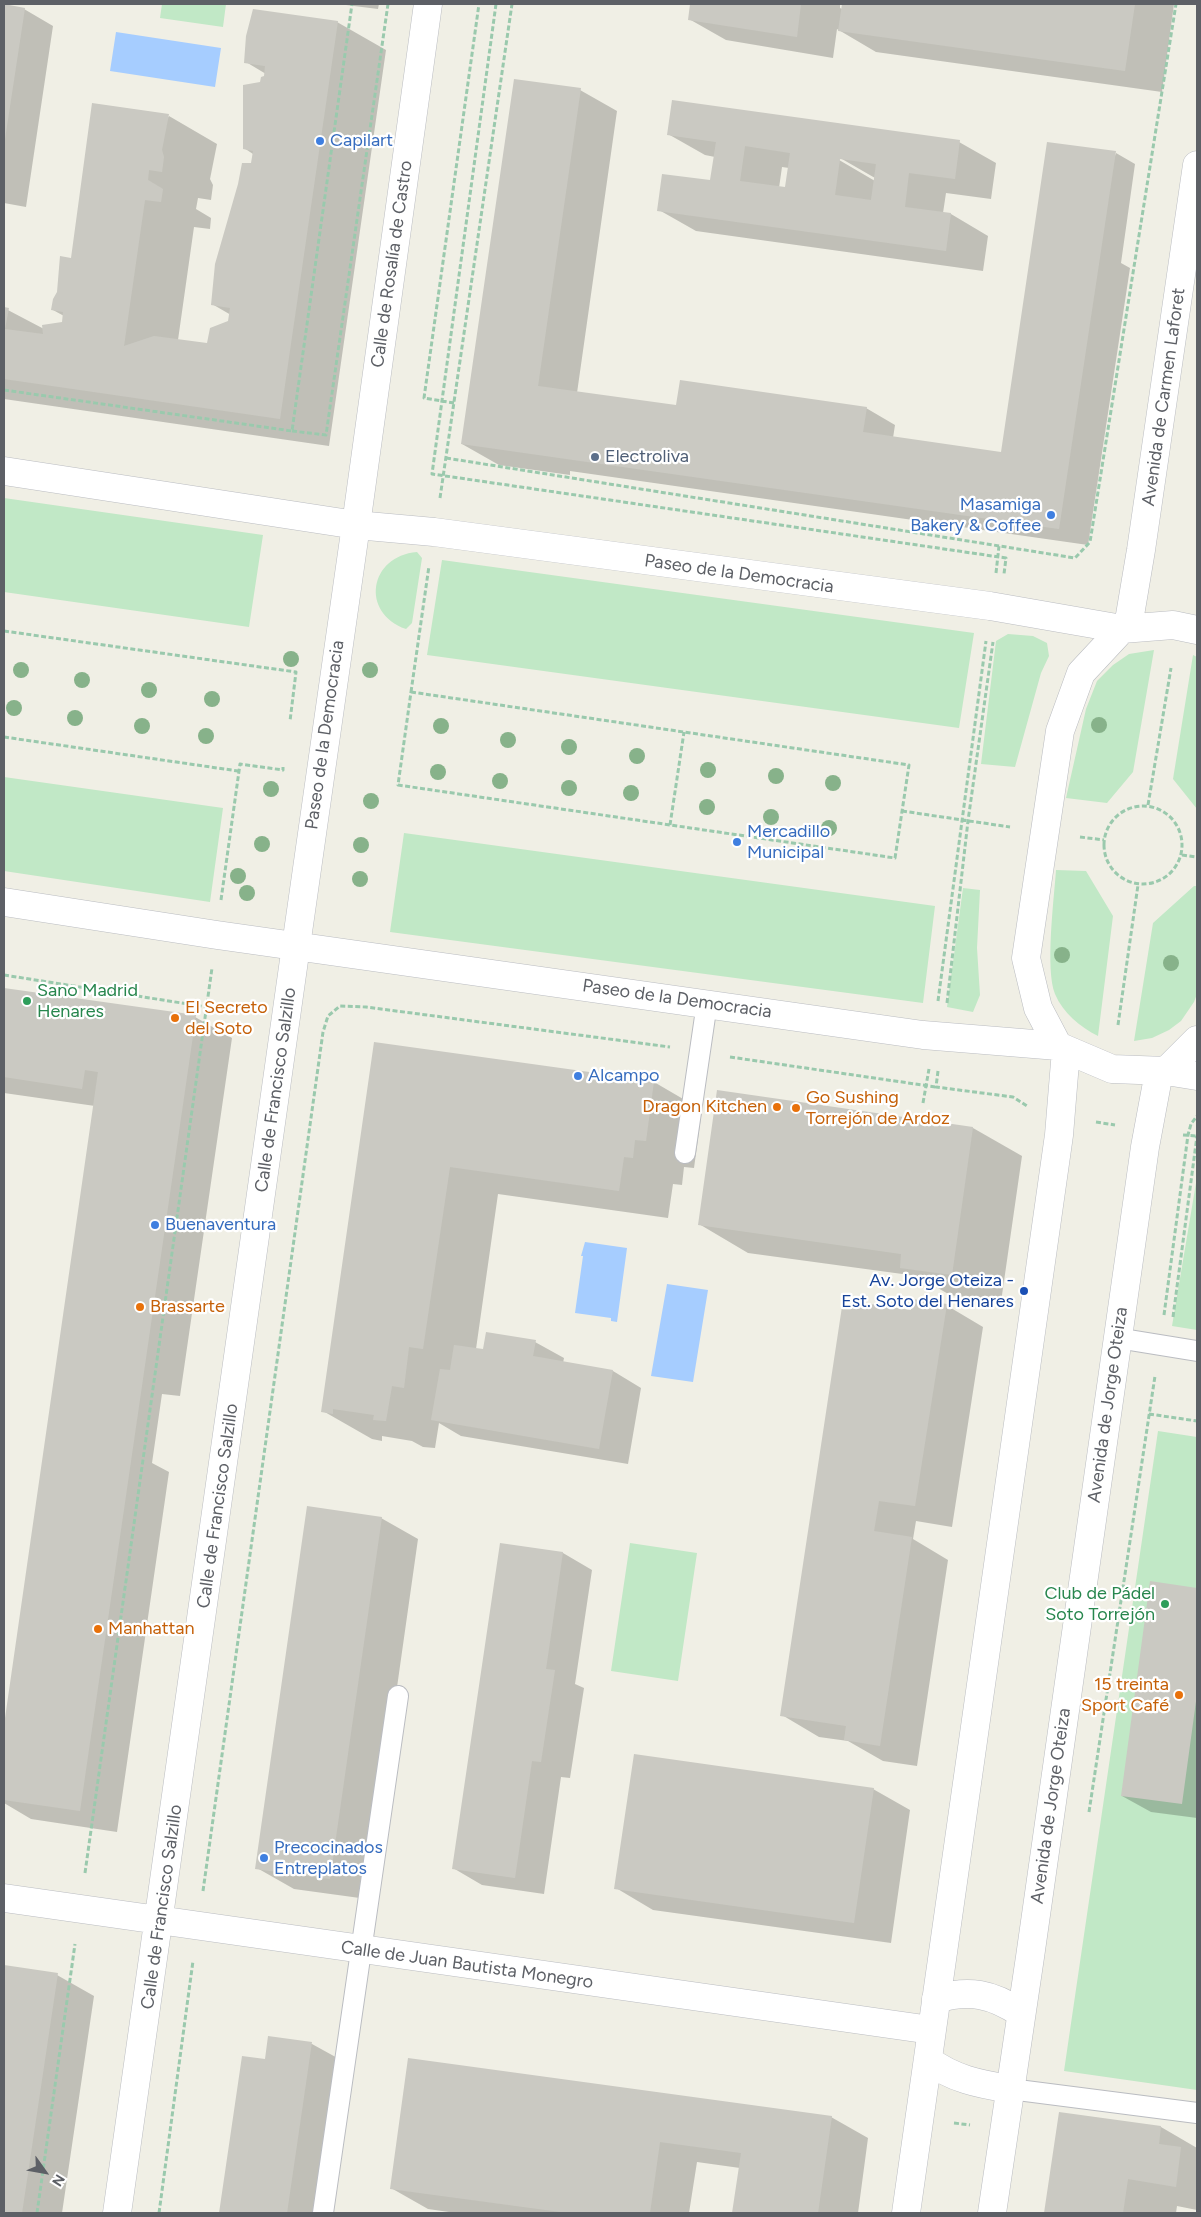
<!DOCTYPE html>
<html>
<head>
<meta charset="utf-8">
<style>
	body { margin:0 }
	#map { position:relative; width:1201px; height:2217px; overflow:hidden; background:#f0efe5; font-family:Figtree,sans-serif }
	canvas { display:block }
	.frame { position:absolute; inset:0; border:5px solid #5d6066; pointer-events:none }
	.north { position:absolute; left:20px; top:2147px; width:50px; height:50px; -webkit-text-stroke:4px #fff; paint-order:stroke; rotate:122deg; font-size:14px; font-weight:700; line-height:20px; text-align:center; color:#5d6066 }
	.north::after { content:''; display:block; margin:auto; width:18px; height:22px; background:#5d6066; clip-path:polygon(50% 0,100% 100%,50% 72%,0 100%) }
</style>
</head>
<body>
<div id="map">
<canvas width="1201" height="2217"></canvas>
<div class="frame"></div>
<div class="north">N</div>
</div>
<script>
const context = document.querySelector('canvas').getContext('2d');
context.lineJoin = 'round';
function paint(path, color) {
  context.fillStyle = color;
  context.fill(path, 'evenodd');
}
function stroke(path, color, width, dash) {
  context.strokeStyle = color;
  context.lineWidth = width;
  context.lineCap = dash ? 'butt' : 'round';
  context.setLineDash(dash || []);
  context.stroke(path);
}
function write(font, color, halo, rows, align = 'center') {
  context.font = font + ' Figtree,sans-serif';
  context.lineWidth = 4.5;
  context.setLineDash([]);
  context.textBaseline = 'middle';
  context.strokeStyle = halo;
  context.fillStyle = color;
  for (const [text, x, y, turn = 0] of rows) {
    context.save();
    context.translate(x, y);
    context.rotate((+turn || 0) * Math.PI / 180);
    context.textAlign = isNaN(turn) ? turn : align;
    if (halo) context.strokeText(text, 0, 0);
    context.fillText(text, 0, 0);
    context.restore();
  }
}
paint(new Path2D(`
	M162,4H226L223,27L160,18Z
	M4,498L263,535L249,627L4,592Z
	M417,552L422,558L412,623L406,629C360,613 369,556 417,552Z
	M442,560L974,633L959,728L427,655Z
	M1008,634L1033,636L1047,643L1049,656L1041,673L1015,767L981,764L996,641Z
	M1154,650L1133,772L1107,803L1066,798L1086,709L1097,681L1113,665L1129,654Z
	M1193,655L1197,657V809L1173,779Z
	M4,777L223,808L210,902L4,871Z
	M404,833L935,906L923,1003L390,932Z
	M1056,870L1086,871L1113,916L1098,1036C1080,1027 1063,1013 1055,994C1045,969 1054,899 1056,870Z
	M1194,886H1197V994L1194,1002L1181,1021L1169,1030L1152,1038L1134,1041L1153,923Z
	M963,888L980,890L977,948L980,995L973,1012L947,1007Z
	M1197,1177V1330L1172,1326Z
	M1158,1431L1197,1437V2090L1064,2071Z
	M630,1543L697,1553L678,1681L611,1671Z`), '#c1e8c6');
paint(new Path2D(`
	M116,32L221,48L215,87L110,71Z
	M585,1242L627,1248L617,1322L611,1321V1318L575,1313L583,1256H581Z
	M667,1284L708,1290L693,1382L651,1376Z`), '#a6cdff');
paint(new Path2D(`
	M338,4H379L378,9Z
	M692,4H840V8L842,9L843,4H1174L1162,92L876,52L837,29L833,58L726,40L689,19Z
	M4,6L24,9L53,26L26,207L4,203Z
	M337,22L386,50L329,446L4,399V308L44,329L63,323L64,316L53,310L72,260L169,116L217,144L210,179L213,185L211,200L198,198L196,209L211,218L210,229L194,227L178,340L208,345L229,322L231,315L212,304L253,164V154L244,148L261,83L266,74L246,62Z
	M580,90L617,111L577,393L677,407L866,408L895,425L893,438L1002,453L1116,153L1135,164L1121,263L1130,268L1088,545L570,471V475L499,465L462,444Z
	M668,134L959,142L996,163L991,199L946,193L943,213L951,214L988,236L983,271L696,231L659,210L711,182L715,157L705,155ZM835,155L875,178V181L834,157ZM782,167L789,168L786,189L779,188Z
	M4,989L195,1017L232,1038L180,1396L162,1394L152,1463L169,1472L117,1832L31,1819L4,1803V1734L95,1106L4,1093Z
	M375,1043L654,1082L702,1110L694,1168L684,1167L682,1185L673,1184L668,1218L498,1194L476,1349L484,1351L535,1342L564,1358L563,1363L613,1371L641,1388L628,1464L461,1436L439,1423L435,1448L423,1447L412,1441L382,1436V1441L372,1439L323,1411Z
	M718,1092L973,1128L1022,1156L1001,1302L950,1295L917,1276L748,1253L699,1224Z
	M946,1305L983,1327L952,1527L916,1521L913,1539L948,1560L917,1766L883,1761L848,1741L819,1737L782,1715L912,1311Z
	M381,1518L418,1539L367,1899L294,1889L257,1868Z
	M501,1544L563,1553L592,1570L575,1684L584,1688L570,1778L561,1777L544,1894L482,1885L453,1868Z
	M1151,1583L1197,1589V1818L1151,1812L1122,1796Z
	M873,1789L910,1810L891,1943L653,1910L616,1888Z
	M4,1967L57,1975L94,1996L62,2213H4Z
	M269,2037L312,2044L341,2060L318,2213H220L244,2057L266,2061Z
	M409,2059L831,2117L868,2138L858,2213H733L740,2168L697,2162L689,2213H456L428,2209L391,2188Z
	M1060,2113L1161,2127L1197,2148V2210L1177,2206L1176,2213H1045Z`), '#0003');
paint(new Path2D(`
	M4,4L25,8L5,139H4Z
	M690,4H801L797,37L688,20Z
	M842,4H1135L1125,71L838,31Z
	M253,9L338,21L280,419L4,379V307L9,308L5,329L43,334L42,325L62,322L63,312L51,310L53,299L57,292L60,256L71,258L92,103L169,114L162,150L164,157L162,172L149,170L148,180L163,189L161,202L145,200L124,346L154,336L207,343L210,328L228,321L230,308L211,305L215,264L238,184L242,163H251L253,151L243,149V85L260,82L261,77L264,76L265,66L244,63L246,36Z
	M514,79L581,88L538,386L676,405L680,380L867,407L863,432L1001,452L1047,142L1116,151L1059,529L461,444Z
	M672,100L960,140L955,179L909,173L905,207L951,213L946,251L657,211L662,174L710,180L716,142L667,135ZM745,146L790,153L785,187L740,181ZM840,159L876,164L871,200L835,195Z
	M4,988L196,1015L80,1811L4,1800V1725L98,1072L85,1070L82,1089L4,1077Z
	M374,1042L654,1081L646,1141L635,1140L633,1158L624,1157L619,1191L450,1167L423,1349L409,1347L404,1388L392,1386L386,1421L373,1420L374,1415L333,1409V1414L321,1412Z
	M717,1090L973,1127L952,1275L900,1268L901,1254L698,1225Z
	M912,1299L947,1304L915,1506L879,1501L874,1531L912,1537L880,1746L844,1740L846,1726L780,1716L843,1300L911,1310Z
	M486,1332L536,1340L533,1356L613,1370L599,1449L431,1420L440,1369L450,1370L454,1345L483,1349Z
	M307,1506L382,1517L330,1879L255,1869Z
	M500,1543L563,1552L546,1669L555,1670L541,1762L532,1761L515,1878L452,1869Z
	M1150,1581L1197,1588V1694L1182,1804L1121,1796Z
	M634,1754L874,1788L854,1923L614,1889Z
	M4,1965L58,1973L22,2213H4Z
	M268,2036L312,2042L287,2213H219L242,2056L265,2059Z
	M408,2058L832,2116L818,2213H732L741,2153L660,2142L650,2213H568L390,2189Z
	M1059,2112L1161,2126L1159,2144L1181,2147L1176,2187L1128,2179L1123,2213H1044Z`), '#cac9c2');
const service = new Path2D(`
	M685,1153L707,1003
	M1117,1338L1197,1351
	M1010,2089L1197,2113
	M323,2213L398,1696`);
const minor = new Path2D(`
	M356,525L428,4
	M4,1898L931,2030
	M117,2213L296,946`);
const tertiary = new Path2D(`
	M4,471L356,525L434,532L990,606L1122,629
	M1128,627L1141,550L1197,165
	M1197,630L1173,625L1122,629L1081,673L1060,731L1026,958L1038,1008L1058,1046L1112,1069L1166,1071L1197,1076
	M4,902L217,935L923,1035L1058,1046
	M296,946L356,525
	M1166,1071L1197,1040
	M936,1999C970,1989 992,1994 1021,2013
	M928,2060C953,2079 979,2084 1010,2089
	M906,2213L1059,1135L1066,1050
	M992,2213L1030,1957L1145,1147L1159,1072`);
stroke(service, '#babcc1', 22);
stroke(minor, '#babcc1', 29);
stroke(tertiary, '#babcc1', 29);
stroke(new Path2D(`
	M496,4L432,474L1006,558L1004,574
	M4,390L292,431L352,4
	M454,403L424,398L479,4
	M292,431L326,435L388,4
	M446,458L1075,558L1090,542L1176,4
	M440,498L512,4
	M996,573L999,546
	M4,631L296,672L290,721
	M411,692L909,765L895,858L398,785Z
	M411,692L429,566
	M4,737L238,771
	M1148,805L1171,668
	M1104 845a39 39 0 1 1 78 0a39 39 0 1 1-78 0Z
	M902,811L1010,827
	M670,825L684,732
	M1080,837L1104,840
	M1182,855L1197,857
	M221,900L240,764L283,770V767
	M4,975L207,1007
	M938,1001L986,641
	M947,1003L968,821L993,642
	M1118,1025L1138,885
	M730,1057L936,1087
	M938,1071L936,1087L1013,1097L1027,1106
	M923,1103L929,1069
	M1096,1122L1115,1125
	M1183,1135L1197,1136
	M1164,1315L1188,1135L1191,1124L1197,1116
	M1173,1317L1197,1136
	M1149,1414L1197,1421
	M1089,1812L1155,1376
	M85,1873L212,968
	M203,1891L323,1032L328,1016L340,1006L366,1007L670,1047
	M954,2123L970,2125
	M37,2213L75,1944
	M159,2213L193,1961`), '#9ac9ad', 3, [5, 2.5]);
stroke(service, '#fff', 20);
stroke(minor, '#fff', 28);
stroke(tertiary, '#fff', 28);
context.fillStyle = '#87b28a';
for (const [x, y] of [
	[291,659],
	[21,670],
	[370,670],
	[82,680],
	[149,690],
	[212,699],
	[14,708],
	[75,718],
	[1099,725],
	[142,726],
	[441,726],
	[206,736],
	[508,740],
	[569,747],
	[637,756],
	[708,770],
	[438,772],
	[776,776],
	[500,781],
	[833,783],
	[569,788],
	[271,789],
	[631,793],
	[371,801],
	[707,807],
	[771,817],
	[829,828],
	[262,844],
	[361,845],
	[238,876],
	[360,879],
	[247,893],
	[1062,955],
	[1171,963]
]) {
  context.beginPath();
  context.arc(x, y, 8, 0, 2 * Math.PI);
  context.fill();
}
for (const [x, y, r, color] of [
	[320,141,5,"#3f7fe0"],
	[595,457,5,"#5c6f8a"],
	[1051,515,5,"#3f7fe0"],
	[737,842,5,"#3f7fe0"],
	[27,1001,5,"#2e9e5b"],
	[175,1018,5,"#e8710a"],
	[578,1076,5,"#3f7fe0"],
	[777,1107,5,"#e8710a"],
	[796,1108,5,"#e8710a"],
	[155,1225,5,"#3f7fe0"],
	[1024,1291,5,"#1a4fb4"],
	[140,1307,5,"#e8710a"],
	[1165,1604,5,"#2e9e5b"],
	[98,1629,5,"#e8710a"],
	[1179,1695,5,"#e8710a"],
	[264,1858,5,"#3f7fe0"]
]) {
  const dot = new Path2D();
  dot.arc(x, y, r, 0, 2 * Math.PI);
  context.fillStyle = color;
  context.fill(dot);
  stroke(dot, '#fff', 2);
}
write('18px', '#366cbe', '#fff', [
	["Capilart",330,141],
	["Masamiga",1041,505,"right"],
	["Bakery & Coffee",1041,526,"right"],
	["Mercadillo",747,832],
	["Municipal",747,853],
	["Alcampo",588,1076],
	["Buenaventura",165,1225],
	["Precocinados",274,1848],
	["Entreplatos",274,1869]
], 'left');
write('18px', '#5d6066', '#fff', [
	["Calle de Rosalía de Castro",392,264,-82],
	["Avenida de Carmen Laforet",1164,397,-82],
	["Paseo de la Democracia",739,574,8],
	["Paseo de la Democracia",325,735,-82],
	["Paseo de la Democracia",677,999,8],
	["Calle de Francisco Salzillo",276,1090,-82],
	["Avenida de Jorge Oteiza",1108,1405,-82],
	["Calle de Francisco Salzillo",218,1506,-82],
	["Avenida de Jorge Oteiza",1051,1806,-82],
	["Calle de Francisco Salzillo",162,1907,-82],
	["Calle de Juan Bautista Monegro",467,1965,8]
]);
write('18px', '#4e5e75', '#fff', [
	["Electroliva",605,457]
], 'left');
write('18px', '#27864d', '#fff', [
	["Sano Madrid",37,991],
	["Henares",37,1012],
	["Club de Pádel",1155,1594,"right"],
	["Soto Torrejón",1155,1615,"right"]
], 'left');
write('18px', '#c56008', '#fff', [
	["El Secreto",185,1008],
	["del Soto",185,1029],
	["Go Sushing",806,1098],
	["Torrejón de Ardoz",806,1119],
	["Dragon Kitchen",767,1107,"right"],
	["Brassarte",150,1307],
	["Manhattan",108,1629],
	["15 treinta",1169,1685,"right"],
	["Sport Café",1169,1706,"right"]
], 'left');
write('18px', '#164399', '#fff', [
	["Av. Jorge Oteiza -",1014,1281],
	["Est. Soto del Henares",1014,1302]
], 'right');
</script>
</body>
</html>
